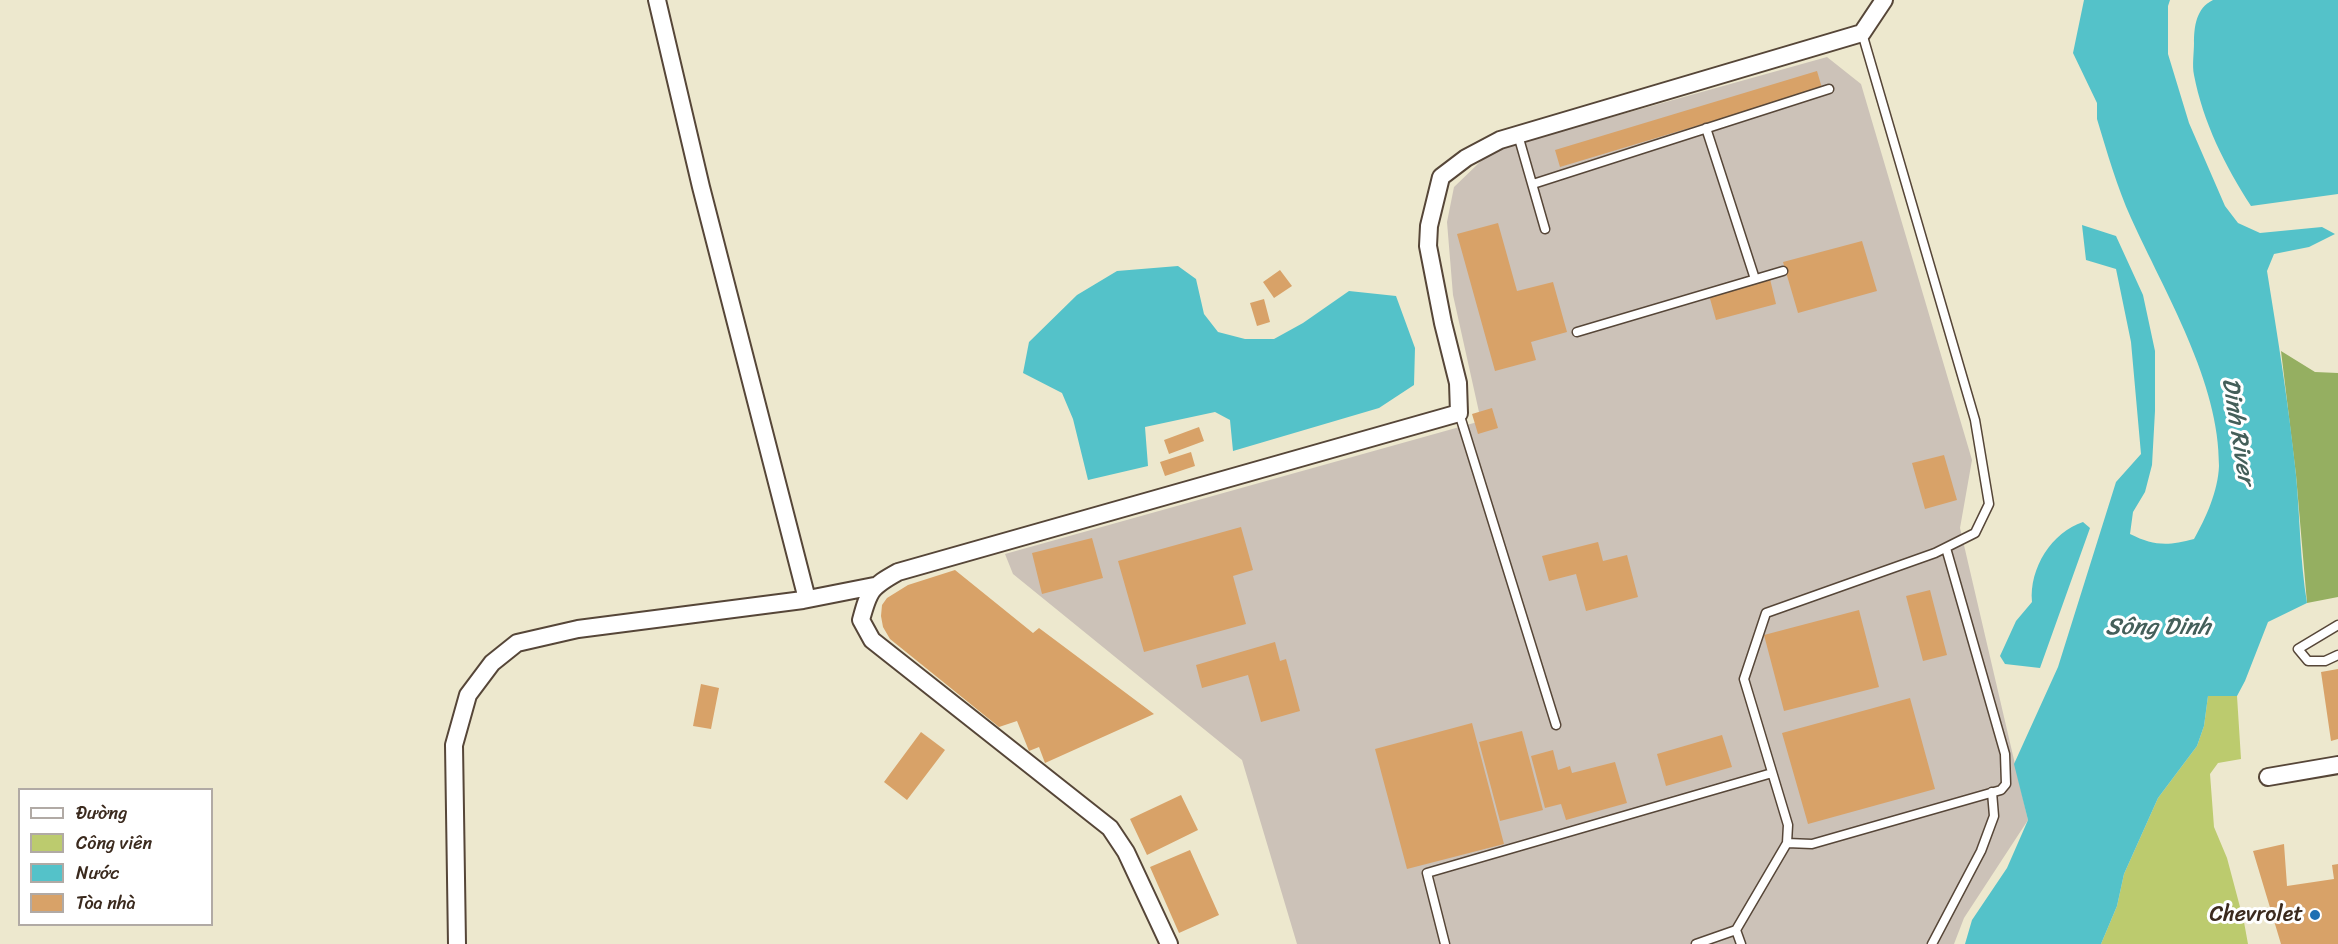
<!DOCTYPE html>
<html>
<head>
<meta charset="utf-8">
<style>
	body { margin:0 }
	#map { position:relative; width:2338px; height:944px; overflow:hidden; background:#ede8ce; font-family:Sriracha,sans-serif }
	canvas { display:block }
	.legend { position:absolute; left:18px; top:788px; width:195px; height:138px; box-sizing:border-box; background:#fff; border:2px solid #b1aaa5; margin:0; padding:8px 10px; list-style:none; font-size:18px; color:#3b2a1e }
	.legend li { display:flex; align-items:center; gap:12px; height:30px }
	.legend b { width:30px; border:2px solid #b1aaa5 }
</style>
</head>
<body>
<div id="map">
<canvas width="2338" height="944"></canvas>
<ul class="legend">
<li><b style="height:8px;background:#fff"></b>Đường</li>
<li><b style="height:16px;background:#bccb6e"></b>Công viên</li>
<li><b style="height:16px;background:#54c2c9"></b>Nước</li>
<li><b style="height:16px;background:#d8a268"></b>Tòa nhà</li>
</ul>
</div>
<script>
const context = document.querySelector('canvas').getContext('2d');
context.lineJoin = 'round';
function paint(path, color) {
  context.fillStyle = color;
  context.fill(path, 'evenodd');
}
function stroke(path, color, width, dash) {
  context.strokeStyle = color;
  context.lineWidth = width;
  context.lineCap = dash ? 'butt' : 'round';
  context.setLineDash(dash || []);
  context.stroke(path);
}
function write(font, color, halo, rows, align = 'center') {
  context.font = font + ' Sriracha,sans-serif';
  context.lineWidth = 6;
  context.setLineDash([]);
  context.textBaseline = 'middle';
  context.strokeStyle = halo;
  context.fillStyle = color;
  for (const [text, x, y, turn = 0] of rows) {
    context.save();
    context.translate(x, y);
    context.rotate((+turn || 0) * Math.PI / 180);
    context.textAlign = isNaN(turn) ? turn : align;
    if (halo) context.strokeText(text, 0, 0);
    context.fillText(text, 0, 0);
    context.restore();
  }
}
paint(new Path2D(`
	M1827,57L1861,84L1972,460L1960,528L2028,820L1964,918L1954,944H1297L1242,760L1013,574L1005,554L1481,421L1453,295L1447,222L1454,187L1481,161L1501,148Z`), '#ccc2b8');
paint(new Path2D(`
	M2208,696H2237L2241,759L2218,763L2210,774L2214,827L2227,858L2244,922L2248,944H2101L2117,906L2124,874L2158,798L2197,746L2204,726Z`), '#bccb6e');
paint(new Path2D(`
	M2281,351L2315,372L2338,373V597L2307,603L2296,475Z`), '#95af61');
paint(new Path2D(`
	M2084,0H2170L2168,6V54L2189,123L2225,206L2238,223L2260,233L2322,227L2335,234L2309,247L2274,254L2267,271C2278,339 2289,407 2296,475C2300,518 2300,561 2307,603L2268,622L2245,681L2237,696H2208L2204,726L2197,746L2158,798L2124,874L2117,906L2101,944H1965L1972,920L2007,868L2028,820L2014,764L2058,667L2116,482L2141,454L2131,342L2116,269L2086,260L2082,225L2116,236L2143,295L2155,351V411L2152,465L2145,492L2133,512L2130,534C2154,546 2168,546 2194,539C2206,518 2218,491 2219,466C2220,383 2165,293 2131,218C2117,187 2107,152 2097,119V103L2073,53Z
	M2213,0H2338V194L2251,206C2225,166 2203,122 2194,75C2192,65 2194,53 2194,43C2194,27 2196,8 2213,0Z
	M1178,266L1196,279L1204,314L1218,332L1245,339H1274L1303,323L1349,291L1396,296L1415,348L1414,385L1379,408L1233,451L1230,420L1215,412L1145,427L1148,466L1088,480L1073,419L1062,393L1023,373L1029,342L1077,295L1117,271Z
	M2083,522L2090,528L2040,668L2005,664L2000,656L2016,621L2032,602C2029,568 2052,532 2083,522Z`), '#54c2c9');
paint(new Path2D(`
	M1817,71L1822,88L1560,167L1555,150Z
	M1498,223L1517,291L1553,282L1567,332L1531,342L1536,360L1495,371L1457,234Z
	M1862,241L1877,291L1798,313L1783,262Z
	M1280,270L1292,286L1274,298L1263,282Z
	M1770,279L1776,304L1716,320L1709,295Z
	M1264,299L1270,322L1257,326L1250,303Z
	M1492,408L1498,428L1478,434L1472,414Z
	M1199,427L1204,441L1169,454L1164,440Z
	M1191,452L1195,466L1165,476L1160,462Z
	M1944,455L1957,500L1925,509L1912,463Z
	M1241,527L1253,570L1233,576L1246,624L1144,652L1118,561Z
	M1092,538L1103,578L1042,594L1032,553Z
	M1598,542L1603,561L1627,555L1638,597L1586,611L1576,574L1549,581L1542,556Z
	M955,570L1033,633L1039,628L1154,714L1045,763L1039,747L1029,751L1017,721L999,727L890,639L883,627L881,616L882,605L887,598L908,585Z
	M1930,590L1947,655L1923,661L1906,596Z
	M1859,610L1879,687L1784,711L1764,635Z
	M1275,642L1280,661L1286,659L1300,711L1261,722L1248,675L1202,688L1196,665Z
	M2338,669V739L2331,741L2321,672Z
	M701,684L719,688L711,729L693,726Z
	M1910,698L1935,789L1808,824L1782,733Z
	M1472,723L1504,844L1407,869L1375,749Z
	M1522,731L1543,810L1500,821L1479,742Z
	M921,732L945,750L907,800L884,782Z
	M1722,735L1732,767L1666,786L1657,754Z
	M1553,750L1558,770L1570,766L1572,773L1615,762L1627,803L1566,820L1561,804L1545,808L1531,756Z
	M1181,795L1198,830L1147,855L1130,819Z
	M2284,844L2287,886L2334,879L2332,865L2338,864V944H2281L2253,851Z
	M1190,850L1219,915L1179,933L1150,867Z`), '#d8a268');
const service = new Path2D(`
	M1706,128L1755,279
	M1518,135L1545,229
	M1533,184L1829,89
	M1577,332L1783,271
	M1459,413L1556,725
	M2338,625L2298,649L2308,661H2325L2338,655
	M1787,843L1812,844L2001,790L2006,784L2005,754L1946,548
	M1736,930L1741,944
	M1445,944L1427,873L1772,773
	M1696,944L1736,930L1787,843L1788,825L1744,679L1766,613L1935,553L1975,533L1989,504L1975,420L1862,33
	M1932,944L1981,851L1994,816L1992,792`);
const minor = new Path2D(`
	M657,0L701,187L807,599
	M2268,777L2338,765
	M457,944L454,745L468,695L492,663L517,643L578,629L803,600L874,586
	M1169,944L1126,852L1110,828L872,640L861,620C869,590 871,587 898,572L1459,413L1458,383L1443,323L1428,246L1429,226L1441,177L1466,158L1500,140L1862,33L1884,0`);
stroke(service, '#564638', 11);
stroke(minor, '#564638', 20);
stroke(service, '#fff', 8);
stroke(minor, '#fff', 16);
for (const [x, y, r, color] of [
	[2315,915,6,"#1f6fb2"]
]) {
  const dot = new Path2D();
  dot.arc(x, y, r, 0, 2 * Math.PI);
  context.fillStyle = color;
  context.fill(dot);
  stroke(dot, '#fff', 2);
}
write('22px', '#3b2a1e', '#fff', [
	["Chevrolet",2303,915]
], 'right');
write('italic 24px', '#445f5a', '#fff', [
	["Dinh River",2237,431,81],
	["Sông Dinh",2158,628]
]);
</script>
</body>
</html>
